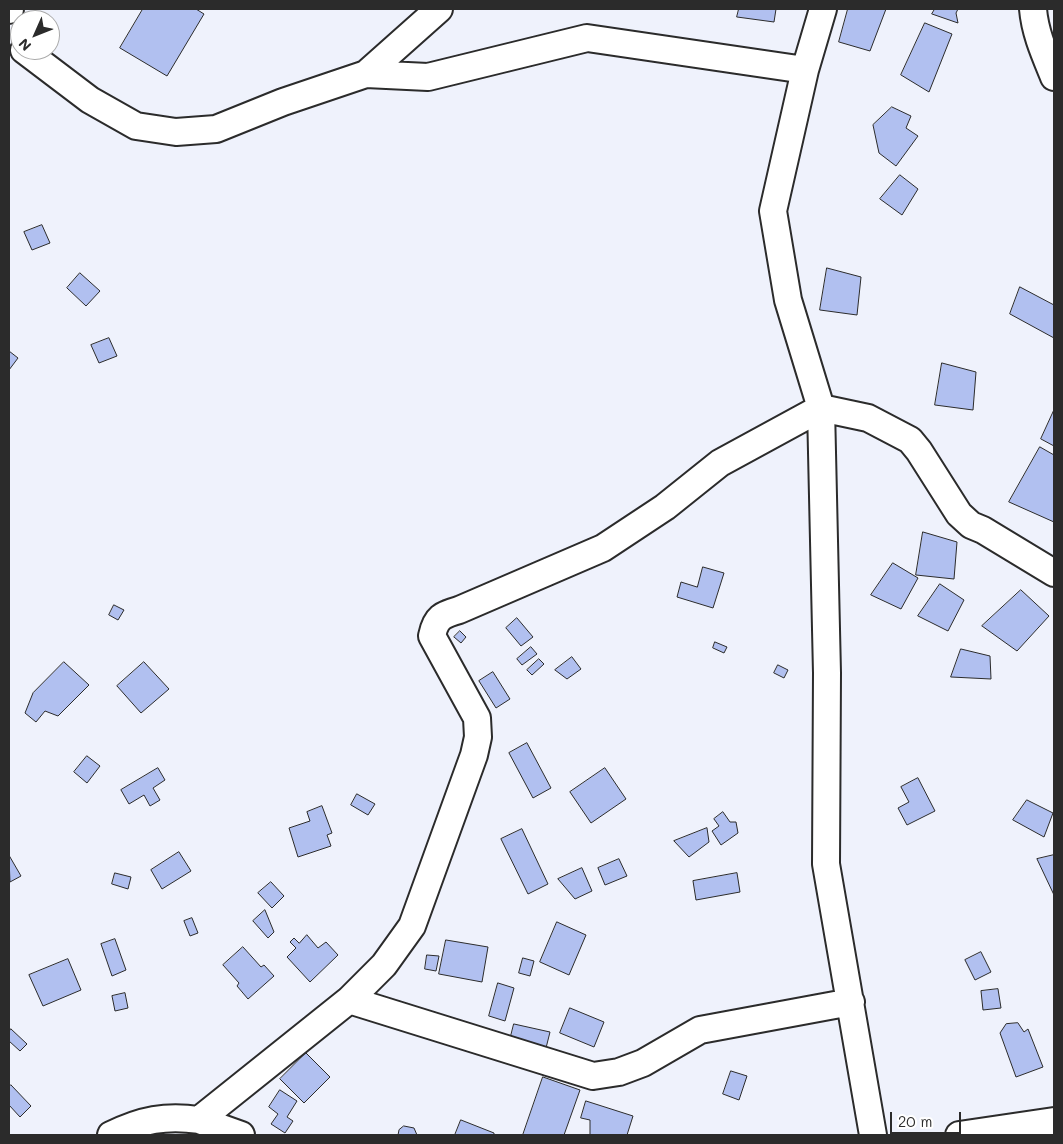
<!DOCTYPE html>
<html>
<head>
<meta charset="utf-8">
<style>
	body { margin:0 }
	#map { position:relative; width:1063px; height:1144px; overflow:hidden; background:#eff2fc; font-family:Mali,sans-serif }
	canvas { display:block }
	.frame { position:absolute; inset:0; border:10px solid #2b2b2b; pointer-events:none }
	.north { position:absolute; left:10px; top:10px; width:50px; height:50px; box-sizing:border-box; background:#fff; border:1px solid #aaa; border-radius:50%; rotate:226deg; font-size:14px; font-weight:700; line-height:20px; text-align:center; color:#2b2b2b }
	.north::after { content:''; display:block; margin:auto; width:18px; height:22px; background:#2b2b2b; clip-path:polygon(50% 0,100% 100%,50% 72%,0 100%) }
	.scale { position:absolute; left:890px; top:1112px; width:71px; height:22px; box-sizing:border-box; border:2px solid #2b2b2b; border-top:0; padding-left:6px; font-size:15px; line-height:18px; white-space:nowrap; color:#2b2b2b; -webkit-text-stroke:4px #fff; paint-order:stroke }
</style>
</head>
<body>
<div id="map">
<canvas width="1063" height="1144"></canvas>
<div class="frame"></div>
<div class="north">N</div>
<div class="scale">20 m</div>
</div>
<script>
const context = document.querySelector('canvas').getContext('2d');
context.lineJoin = 'round';
function paint(path, color) {
  context.fillStyle = color;
  context.fill(path, 'evenodd');
}
function stroke(path, color, width, dash) {
  context.strokeStyle = color;
  context.lineWidth = width;
  context.lineCap = dash ? 'butt' : 'round';
  context.setLineDash(dash || []);
  context.stroke(path);
}
const building = new Path2D(`
	M143,9H196L204,14L167,76L120,48Z
	M739,9H776L774,22L737,17Z
	M848,9H886L870,51L839,42Z
	M935,9H958L956,13L958,23L932,14Z
	M925,23L952,34L929,92L901,75Z
	M892,107L911,116L906,128L918,136L896,166L879,153L873,125Z
	M900,175L918,189L902,215L880,199Z
	M42,225L50,243L32,250L24,232Z
	M827,268L861,277L857,315L820,310Z
	M80,273L100,291L86,306L67,288Z
	M1020,287L1054,305V338L1010,314Z
	M109,338L117,356L99,363L91,345Z
	M9,351L18,358L9,370Z
	M942,363L976,372L973,410L935,405Z
	M1054,410V446L1041,439Z
	M1040,447L1054,455V522L1009,502Z
	M923,532L957,542L954,579L916,575Z
	M893,563L918,578L901,609L871,595Z
	M703,567L724,573L713,608L677,597L681,582L697,587Z
	M940,584L964,600L948,631L918,616Z
	M1021,590L1049,616L1017,651L982,626Z
	M114,605L124,610L118,620L109,615Z
	M517,618L533,637L521,646L506,628Z
	M460,631L466,637L461,643L454,637Z
	M715,642L727,647L724,653L713,648Z
	M531,647L537,654L522,665L517,659Z
	M961,649L990,656L991,679L951,677Z
	M572,657L581,669L567,679L555,670Z
	M539,659L544,664L532,675L527,670Z
	M64,662L89,685L58,716L45,711L36,722L25,713L33,693Z
	M144,662L169,689L141,713L117,686Z
	M778,665L788,670L784,678L774,673Z
	M493,672L510,699L496,708L479,681Z
	M527,743L551,788L533,798L509,753Z
	M87,756L100,766L87,783L74,772Z
	M158,768L165,780L153,788L160,800L150,806L144,795L129,804L121,790Z
	M605,768L626,799L591,823L570,792Z
	M918,778L935,811L907,825L898,808L909,802L901,787Z
	M357,794L375,804L368,815L351,805Z
	M1027,800L1053,813L1044,837L1013,820Z
	M322,806L332,833L327,835L331,846L298,857L289,828L310,821L307,812Z
	M723,812L730,822H736L738,833L721,845L712,831L719,826L714,819Z
	M707,828L709,842L689,857L674,841Z
	M522,829L548,884L528,894L501,839Z
	M179,852L191,871L162,889L151,870Z
	M1054,855V895L1037,859Z
	M10,857L21,876L10,882L9,858Z
	M619,859L627,876L605,885L598,868Z
	M582,868L592,891L575,899L558,879Z
	M115,873L131,877L128,889L112,884Z
	M737,873L740,892L696,900L693,881Z
	M271,882L284,896L272,908L258,893Z
	M265,910L274,932L268,938L253,921Z
	M192,918L198,933L190,936L184,921Z
	M557,922L586,935L569,975L540,962Z
	M307,935L318,948L326,942L338,955L310,982L287,957L296,948L290,942L294,938L299,943Z
	M115,939L126,970L112,976L101,944Z
	M446,940L488,947L482,982L439,974Z
	M243,947L261,967L264,965L274,976L248,999L237,986L239,983L223,965Z
	M981,952L991,972L975,980L965,960Z
	M427,955L439,956L436,971L425,969Z
	M523,958L534,961L530,976L519,973Z
	M68,959L81,990L43,1006L29,975Z
	M498,983L514,988L505,1021L489,1016Z
	M998,989L1001,1008L983,1010L981,991Z
	M125,993L128,1008L115,1011L112,996Z
	M570,1008L604,1022L594,1047L560,1033Z
	M1018,1023L1024,1032L1028,1029L1043,1067L1016,1077L1000,1033L1006,1024Z
	M514,1024L550,1032L546,1048L510,1040Z
	M11,1029L27,1044L20,1051L9,1041V1032Z
	M306,1053L330,1077L304,1103L280,1079Z
	M731,1071L747,1076L739,1100L723,1094Z
	M543,1077L580,1090L564,1135H523Z
	M11,1085L31,1106L20,1117L9,1105V1087Z
	M280,1090L297,1101L287,1117L293,1121L285,1133L271,1124L278,1114L269,1107Z
	M586,1101L633,1116L627,1135H590V1120L581,1118Z
	M461,1120L494,1133V1135H455Z
	M404,1126L414,1128L417,1135H398L399,1130Z`);
paint(building, '#b1c0f0');
stroke(building, '#2b2b2b', 1);
const minor = new Path2D(`
	M823,9L805,70L773,211L788,300L821,408L827,673L826,864L873,1135
	M1033,9C1035,33 1045,55 1054,77
	M9,10L10,9
	M24,50L90,100L136,126L176,132L216,129L283,102L366,74L439,9
	M366,74L428,77L587,38L805,70
	M349,1000L593,1076L619,1072L643,1063L700,1030L851,1002
	M199,1120L241,1135
	M111,1135C141,1120 166,1115 199,1120L349,1000L384,965L412,926L474,755L478,737L477,718L432,636C436,617 442,615 459,610L603,548L665,507L720,463L821,408L868,418L910,440L919,451L959,514L971,525L983,530L1054,573
	M959,1135L1054,1121`);
stroke(minor, '#2b2b2b', 30);
stroke(minor, '#fff', 26);
</script>
</body>
</html>
